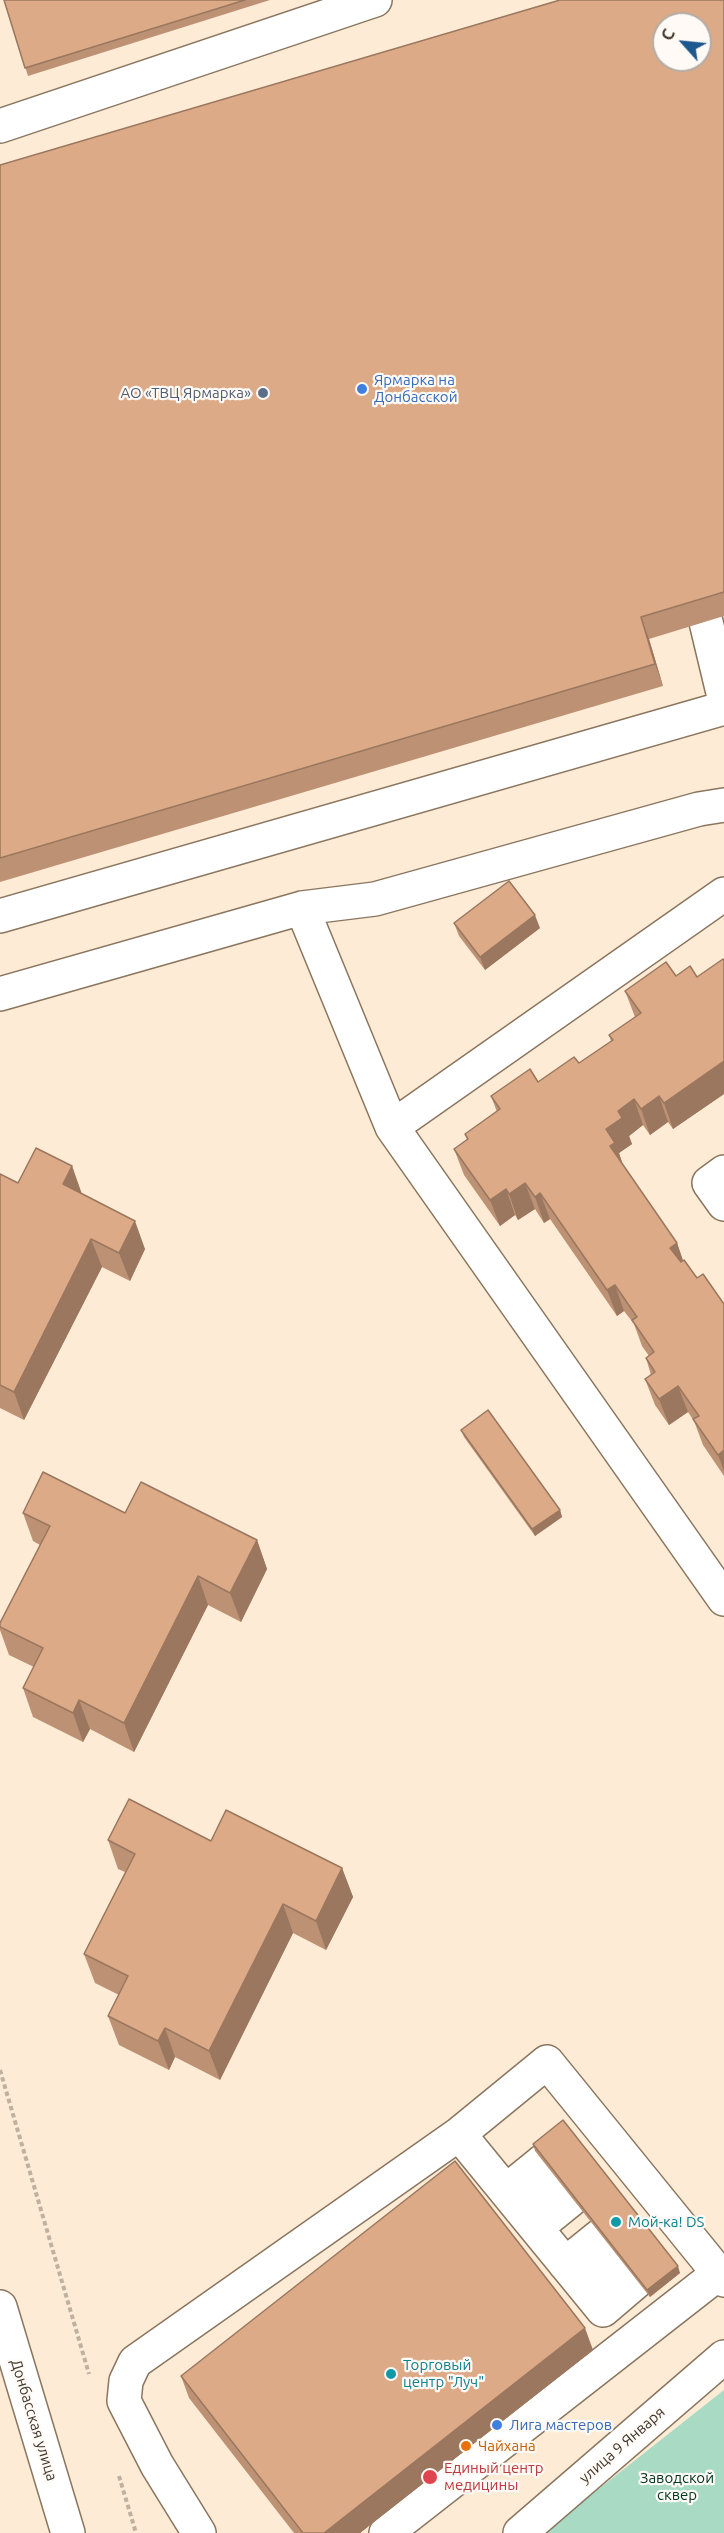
<!DOCTYPE html>
<html>
<head>
<meta charset="utf-8">
<style>
	body { margin:0 }
	#map { position:relative; width:724px; height:2533px; overflow:hidden; background:#fdebd6; font-family:Ubuntu,sans-serif }
	canvas { display:block }
	.north { position:absolute; left:652px; top:12px; width:60px; height:60px; box-sizing:border-box; background:#fffaf5; border:2px solid #b2aca5; border-radius:50%; rotate:297deg; font-size:16px; font-weight:700; line-height:24px; text-align:center; color:#3e362c }
	.north::after { content:''; display:block; margin:auto; width:21px; height:27px; background:#1d588f; clip-path:polygon(50% 0,100% 100%,50% 72%,0 100%) }
</style>
</head>
<body>
<div id="map">
<canvas width="724" height="2533"></canvas>
<div class="north">С</div>
</div>
<script>
const context = document.querySelector('canvas').getContext('2d');
context.lineJoin = 'round';
function paint(path, color) {
  context.fillStyle = color;
  context.fill(path, 'evenodd');
}
function stroke(path, color, width, dash) {
  context.strokeStyle = color;
  context.lineWidth = width;
  context.lineCap = dash ? 'butt' : 'round';
  context.setLineDash(dash || []);
  context.stroke(path);
}
function write(font, color, halo, rows, align = 'center') {
  context.font = font + ' Ubuntu,sans-serif';
  context.lineWidth = 4.5;
  context.setLineDash([]);
  context.textBaseline = 'middle';
  context.strokeStyle = halo;
  context.fillStyle = color;
  for (const [text, x, y, turn = 0] of rows) {
    context.save();
    context.translate(x, y);
    context.rotate((+turn || 0) * Math.PI / 180);
    context.textAlign = isNaN(turn) ? turn : align;
    if (halo) context.strokeText(text, 0, 0);
    context.fillText(text, 0, 0);
    context.restore();
  }
}
paint(new Path2D(`
	M724,2390V2533H543Z`), '#a9dac3');
const minor = new Path2D(`
	M0,126L375,0
	M706,622L724,697
	M302,908L392,1127L724,1599
	M0,916L724,708
	M0,994L302,908L375,899L699,809L724,805
	M392,1127L724,894
	M724,1172L709,1183L724,1204
	M506,2191L543,2161
	M521,2210L558,2180
	M536,2228L573,2198
	M565,2264L601,2235
	M637,2281L603,2310L459,2134L547,2062L724,2280
	M585,2288L620,2260
	M0,2307L68,2533
	M199,2533L157,2465L124,2401L126,2381L135,2362L459,2134
	M386,2533L719,2273
	M520,2533L724,2357`);
stroke(minor, '#8a765f', 36);
stroke(new Path2D(`
	M0,2070L89,2374
	M119,2476L136,2533`), '#bfb19f', 4, [4.5, 3]);
stroke(minor, '#fff', 33);
paint(new Path2D(`
	M4,0H270L28,76Z
	M724,0V616L649,639L663,686L0,882V165Z
	M454,923L540,928L485,970L459,936Z
	M724,961V1094L673,1129L668,1122L650,1135L643,1125L629,1136L632,1144L619,1153L623,1165L677,1243L683,1261L697,1278L724,1304V1476L703,1445L694,1421L688,1412L669,1425L655,1405L645,1379L651,1375L646,1358L649,1356L642,1346L634,1324L624,1311L617,1316L550,1219L544,1223L535,1209L518,1220L515,1215L500,1226L464,1175L454,1149L467,1139L465,1134L497,1112L491,1096L538,1082L579,1063L611,1041L609,1035L635,1017L625,991L676,976L697,977Z
	M72,1166L82,1194L145,1249L130,1281L102,1267L24,1420L0,1408V1174L18,1183Z
	M461,1430L560,1510L562,1517L535,1536L464,1437Z
	M23,1513H125L257,1540L267,1569L241,1622L208,1605L134,1752L90,1729L83,1742L33,1717L23,1688L34,1667L9,1655L0,1630V1623L40,1545L33,1541Z
	M108,1840L211,1841L342,1868L353,1897L326,1950L293,1933L220,2080L175,2057L169,2070L119,2045L108,2016L119,1995L95,1983L84,1954L125,1872L118,1869Z
	M533,2144L680,2273L650,2297L535,2151Z
	M593,2350L360,2533H294L189,2398L181,2376Z`), '#bd9274');
paint(new Path2D(`
	M641,617L649,639L663,686L655,664Z
	M535,915L540,928L485,970L480,957Z
	M724,1061V1094L673,1129L664,1103Z
	M659,1096L668,1122L650,1135L641,1109Z
	M634,1099L643,1125L629,1136L632,1144L619,1153L624,1169L610,1146L606,1129L618,1111Z
	M72,1166L82,1195L63,1184Z
	M525,1183L535,1209L518,1220L509,1194Z
	M506,1189L515,1215L500,1226L490,1200Z
	M540,1193L550,1219L544,1223L535,1197Z
	M135,1221L145,1249L130,1281L119,1253Z
	M91,1239L102,1267L24,1420L14,1392Z
	M677,1243L686,1269L680,1274L670,1248Z
	M615,1285L624,1311L617,1316L607,1290Z
	M678,1386L688,1412L669,1425L659,1399Z
	M724,1450V1471L718,1455Z
	M560,1510L562,1517L535,1536L532,1529Z
	M257,1540L267,1569L241,1622L230,1593Z
	M198,1576L208,1605L134,1752L124,1723Z
	M79,1700L90,1729L83,1742L73,1713Z
	M342,1868L353,1897L326,1950L316,1921Z
	M283,1904L293,1933L220,2080L209,2051Z
	M165,2028L175,2057L169,2070L158,2041Z
	M678,2266L680,2273L650,2297L647,2290Z
	M585,2328L593,2350L360,2533H324Z`), '#9a775e');
const building = new Path2D(`
	M4,0H245L25,68Z
	M560,0H724V592L641,617L655,664L0,858V165ZM664,24H700V60H664Z
	M509,881L535,915L480,957L454,923Z
	M723,959L724,961V1061L664,1103L659,1096L641,1109L634,1099L618,1111L622,1118L606,1129L615,1143L610,1146L677,1243L670,1248L681,1262L684,1260L697,1278L703,1274L724,1304V1450L718,1455L693,1419L699,1416L678,1386L659,1399L645,1379L655,1372L646,1358L654,1352L632,1320L637,1317L615,1285L607,1290L540,1193L535,1197L525,1183L509,1194L506,1189L490,1200L454,1149L468,1139L465,1134L500,1109L491,1096L530,1069L538,1082L574,1057L579,1063L613,1040L609,1035L641,1013L625,991L666,962L676,976L690,966L697,977Z
	M36,1148L72,1166L63,1184L135,1221L119,1253L91,1239L14,1392L0,1385V1174L18,1183Z
	M488,1410L560,1510L532,1529L461,1430Z
	M43,1472L125,1513L141,1482L257,1540L230,1593L198,1576L124,1723L79,1700L73,1713L23,1688L43,1648L0,1627V1623L50,1526L23,1513Z
	M129,1799L211,1841L226,1810L342,1868L316,1921L283,1904L209,2051L165,2028L158,2041L108,2016L128,1976L84,1954L135,1854L108,1840Z
	M563,2120L678,2266L647,2290L533,2144Z
	M455,2161L585,2328L324,2533H303L181,2376Z`);
paint(building, '#dcaa87');
stroke(building, '#9a775e', 1.5);
for (const [x, y, r, color] of [
	[362,389,6,"#3f7fe0"],
	[263,393,6,"#5c6f8a"],
	[616,2222,6,"#0f9aa8"],
	[391,2374,6,"#0f9aa8"],
	[497,2425,6,"#3f7fe0"],
	[466,2446,6,"#e8710a"],
	[430,2477,8,"#e0444e"]
]) {
  const dot = new Path2D();
  dot.arc(x, y, r, 0, 2 * Math.PI);
  context.fillStyle = color;
  context.fill(dot);
  stroke(dot, '#fffaf5', 2);
}
write('15px', '#366cbe', '#fffaf5', [
	["Ярмарка на",374,380],
	["Донбасской",374,397],
	["Лига мастеров",509,2425]
], 'left');
write('15px', '#4e5e75', '#fffaf5', [
	["АО «ТВЦ Ярмарка»",251,393]
], 'right');
write('15px', '#0d838f', '#fffaf5', [
	["Мой-ка! DS",628,2222],
	["Торговый",403,2365],
	["центр \"Луч\"",403,2382]
], 'left');
write('15px', '#3e362c', '#fffaf5', [
	["Донбасская улица",34,2420,73],
	["улица 9 Января",622,2445,-41]
]);
write('15px', '#c56008', '#fffaf5', [
	["Чайхана",478,2446]
], 'left');
write('15px', '#be3a42', '#fffaf5', [
	["Единый центр",444,2468],
	["медицины",444,2485]
], 'left');
write('15px', '#003523', '#fffaf5', [
	["Заводской",677,2478],
	["сквер",677,2495]
]);
</script>
</body>
</html>
